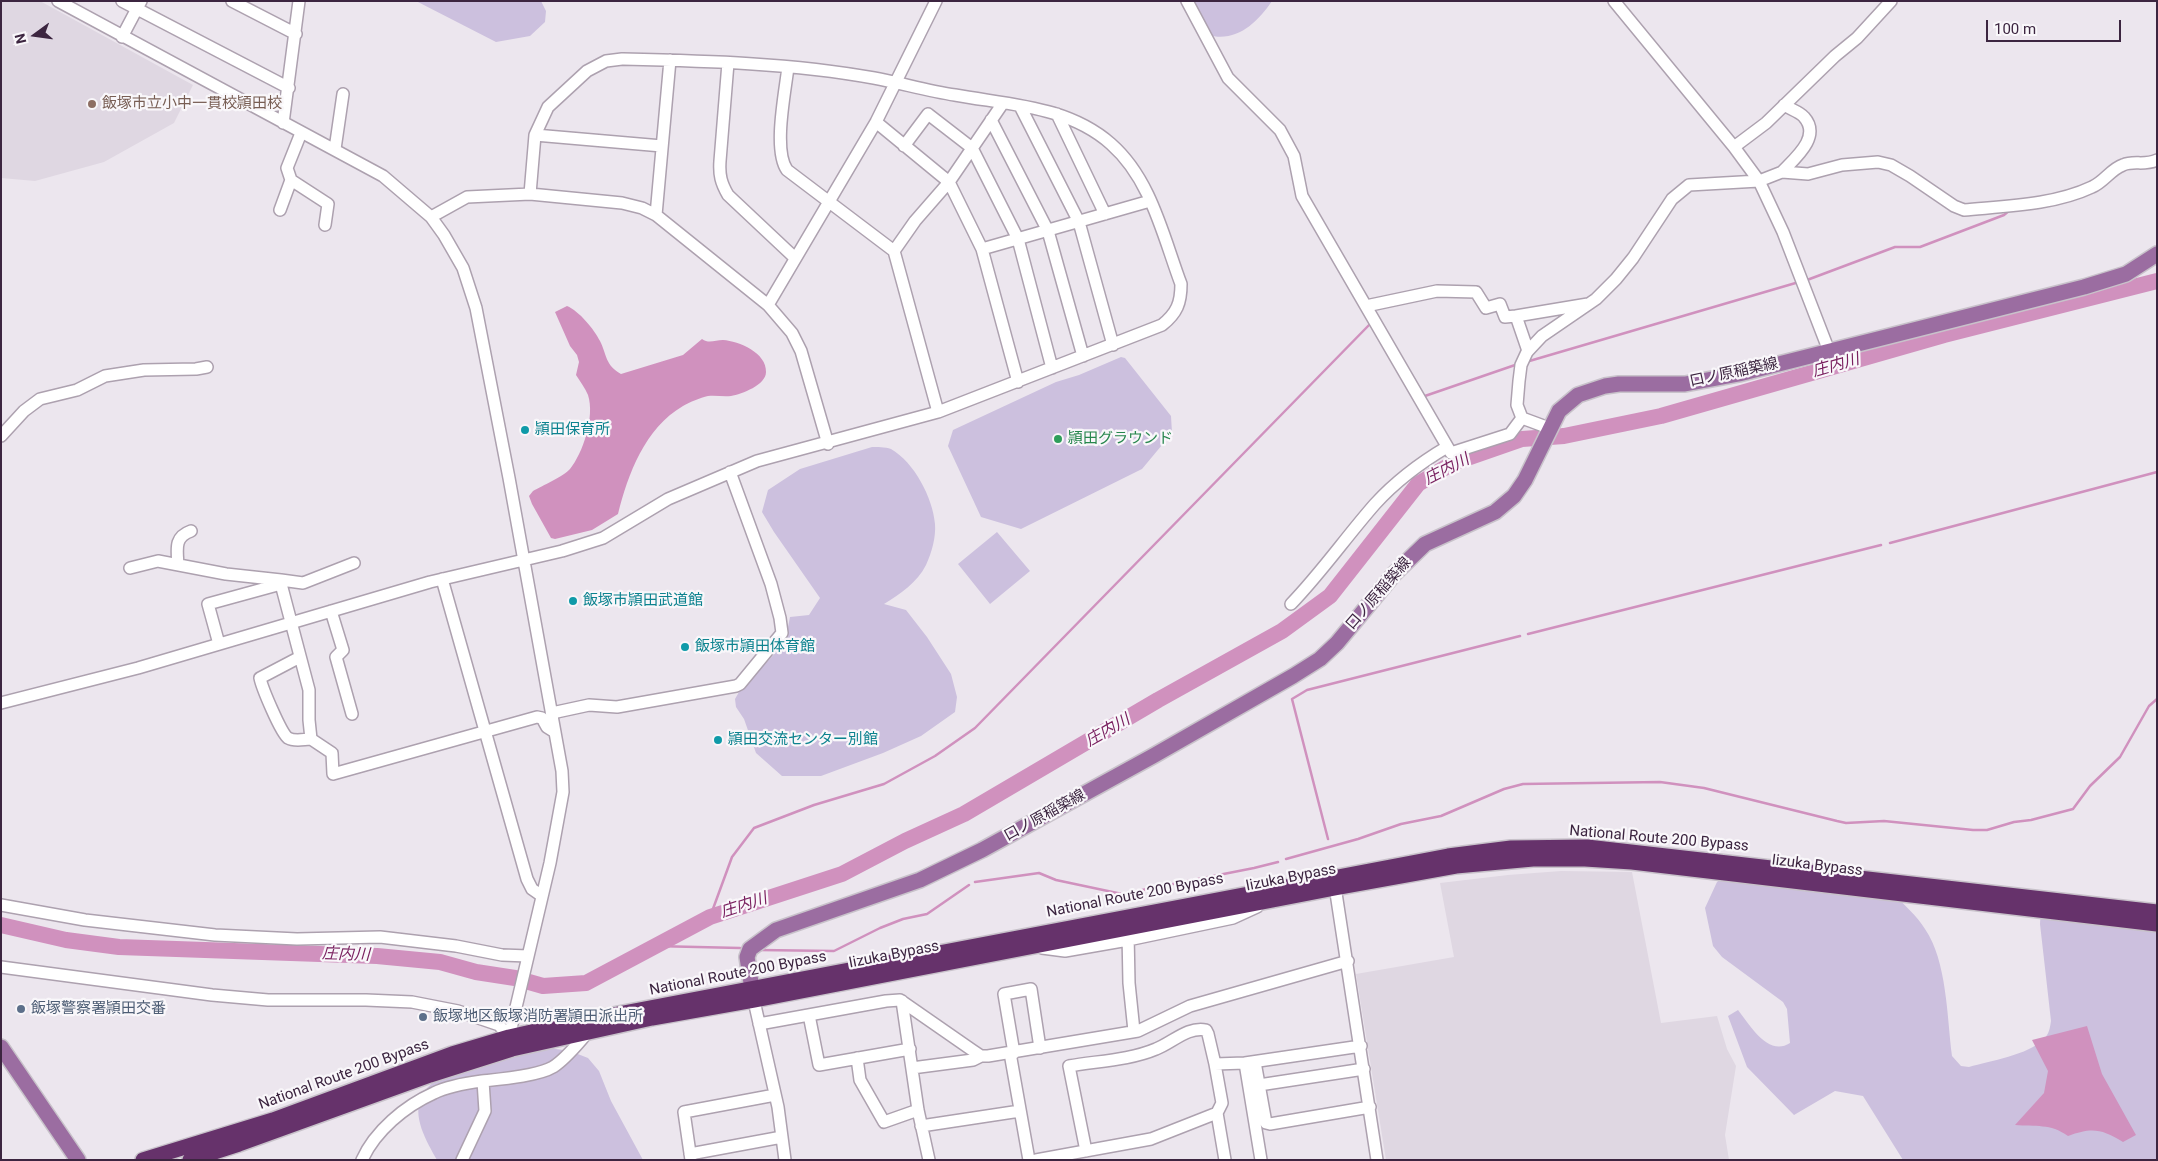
<!DOCTYPE html>
<html>
<head>
<meta charset="utf-8">
<style>
	body { margin:0 }
	#map { position:relative; width:2158px; height:1161px; overflow:hidden; background:#ece6ee; font-family:Roboto,sans-serif }
	canvas { display:block }
	.frame { position:absolute; inset:0; border:2px solid #3c2540; pointer-events:none }
	.north { position:absolute; left:10px; top:10px; width:50px; height:50px; -webkit-text-stroke:4px #f9f7fa; paint-order:stroke; rotate:256deg; font-size:14px; font-weight:700; line-height:20px; text-align:center; color:#3c2540 }
	.north::after { content:''; display:block; margin:auto; width:18px; height:22px; background:#3c2540; clip-path:polygon(50% 0,100% 100%,50% 72%,0 100%) }
	.scale { position:absolute; left:1986px; top:20px; width:135px; height:22px; box-sizing:border-box; border:2px solid #3c2540; border-top:0; padding-left:6px; font-size:15px; line-height:18px; white-space:nowrap; color:#3c2540; -webkit-text-stroke:4px #f9f7fa; paint-order:stroke }
</style>
</head>
<body>
<div id="map">
<canvas width="2158" height="1161"></canvas>
<div class="frame"></div>
<div class="north">N</div>
<div class="scale">100 m</div>
</div>
<script>
const context = document.querySelector('canvas').getContext('2d');
context.lineJoin = 'round';
function paint(path, color) {
  context.fillStyle = color;
  context.fill(path, 'evenodd');
}
function stroke(path, color, width, dash) {
  context.strokeStyle = color;
  context.lineWidth = width;
  context.lineCap = dash ? 'butt' : 'round';
  context.setLineDash(dash || []);
  context.stroke(path);
}
function write(font, color, halo, rows, align = 'center') {
  context.font = font + ' Roboto,"Noto Sans JP",sans-serif';
  context.lineWidth = 4.5;
  context.setLineDash([]);
  context.textBaseline = 'middle';
  context.strokeStyle = halo;
  context.fillStyle = color;
  for (const [text, x, y, turn = 0] of rows) {
    context.save();
    context.translate(x, y);
    context.rotate((+turn || 0) * Math.PI / 180);
    context.textAlign = isNaN(turn) ? turn : align;
    if (halo) context.strokeText(text, 0, 0);
    context.fillText(text, 0, 0);
    context.restore();
  }
}
paint(new Path2D(`
	M1,1H40L193,85L174,123L104,162L35,181L1,178Z
	M1561,871L1632,872L1661,1023L1717,1016L1727,1049L1736,1066L1725,1135L1729,1160H1386L1356,974L1454,957L1440,883L1508,875Z`), '#dfd7e2');
paint(new Path2D(`
	M416,1H541L546,11L545,22L530,36L496,42Z
	M1194,1H1272C1257,23 1236,43 1208,35L1193,4Z
	M1121,357L1125,358L1171,416L1172,433L1142,469L1021,529L981,517L948,446L953,430L1056,382L1079,375Z
	M872,447C877,447 885,447 891,449C914,462 933,498 935,524C936,537 932,552 926,565C917,583 900,594 884,604L906,610L927,637L951,674L957,697L955,712L921,736L883,753L821,776H782L756,753L744,719L736,707L735,699L739,692L779,649L786,637L790,617L809,615L820,598L774,532L762,512L768,490L800,469Z
	M997,532L1030,571L990,604L958,564Z
	M1730,872L1894,894C1904,905 1917,916 1925,929C1947,961 1947,1017 1952,1056L1961,1066L1969,1067C1990,1061 2028,1055 2044,1039C2049,1034 2050,1028 2051,1021L2040,924L2041,908L2157,925V1160H1903L1863,1096L1835,1091L1794,1115L1747,1067L1728,1016L1738,1010C1750,1025 1768,1057 1790,1043L1787,1009L1783,1002L1722,957L1713,946L1705,908L1717,882Z
	M549,1048L570,1051L588,1058L599,1071L611,1101L643,1160H437C427,1142 411,1116 422,1095C438,1066 519,1053 549,1048Z`), '#ccc0de');
paint(new Path2D(`
	M567,306C579,311 594,329 600,341C607,355 605,365 621,374L683,355L702,339C709,344 715,340 723,340C739,341 767,353 766,372C766,385 742,394 731,396C723,397 716,395 708,396C700,398 690,402 683,406C645,428 628,474 618,514L592,530L555,539L551,538L532,504L529,496L533,491C542,486 564,476 570,469C583,453 595,417 588,395C585,388 580,381 576,375L579,362L577,355L570,346L555,312Z
	M2087,1026L2102,1074L2136,1135L2123,1142C2102,1129 2092,1127 2068,1136C2050,1123 2036,1127 2015,1125L2044,1093L2048,1071L2032,1040Z`), '#d091be');
stroke(new Path2D(`
	M1807,280L1895,247H1920L2004,215L2010,210
	M1526,362L1799,282
	M1422,397L1518,364
	M1890,543L2157,472
	M1528,634L1881,545
	M1328,839L1292,699L1307,690L1520,636
	M1286,859L1358,839L1401,824L1441,816L1504,789L1523,784L1660,782L1704,788L1837,821L1846,823L1884,821L1973,830H1987L2014,822L2031,820L2073,809L2090,786L2120,757L2149,706L2157,699
	M975,882L1039,873L1056,880L1122,894L1254,868L1278,862
	M710,917L732,857L754,828L814,805L884,784L935,756L975,728L1371,323
	M654,946L740,948
	M759,950L834,951L880,928L903,919L927,914L969,885`), '#d091be', 2.5);
stroke(new Path2D(`
	M1,925L66,940L119,947L377,956L440,962L476,972L515,978L543,986L586,983L710,917L842,874L905,841L964,814L1158,700L1282,631L1330,596L1418,484L1453,463L1522,439L1564,436L1661,416L1944,335L2157,281`), '#d091be', 16);
const minor = new Path2D(`
	M58,1L383,176L431,217L444,235L463,268L476,308L509,478L562,771L563,792L550,863L509,1037L511,1042
	M122,1L289,88
	M232,1L296,34
	M1187,1L1228,78L1280,130L1294,156L1302,196L1451,453L1510,434L1522,418
	M1614,1L1734,147L1759,181L1783,232L1829,351
	M122,37L141,1
	M728,63L720,161C719,175 721,183 728,195L795,258
	M788,67C785,93 773,150 787,170L894,251
	M1020,106L1079,222L1113,345
	M1057,114L1105,214
	M991,120L1048,231L1083,356
	M876,122L949,182L1003,103
	M283,123L299,1
	M301,133L287,168L291,180L328,204L325,225
	M535,135L662,146
	M904,146L928,114L972,148L1018,239L1052,368
	M1734,147L1766,123L1835,56L1857,38L1891,1
	M335,149L343,94
	M1782,172C1794,159 1822,137 1804,117C1800,112 1790,109 1784,105
	M280,210L291,180
	M656,215L670,60
	M431,217L467,197L530,194L622,203L642,208L656,215L768,305L792,333L801,351L828,444
	M982,249L1150,201
	M768,305L876,122L936,1
	M1366,306L1437,291L1476,292L1486,308L1500,304L1505,317L1516,316L1528,351
	M1516,316L1588,304
	M938,412L894,251L915,221L949,182L982,249L1018,382
	M1549,428L1522,418L1517,405L1519,381L1521,365L1527,352L1542,336L1596,299L1616,279L1633,258L1672,199L1689,185L1759,181L1782,172L1808,174L1842,165L1878,162L1891,165L1910,176L1954,206L1964,210C2006,206 2054,205 2092,187C2104,182 2111,169 2123,165C2134,160 2144,166 2157,160
	M1,436L24,411L40,399L77,390L105,376L144,370L196,369L207,367
	M178,565C177,549 174,537 191,531
	M130,568L158,561L226,574L281,580V584
	M442,579L527,879L532,889L542,896
	M281,580L303,583L354,563
	M1291,604C1321,573 1346,537 1375,504C1396,481 1420,463 1447,447
	M331,611L343,650L336,657L352,714
	M219,644L208,604L281,584L309,690V720L311,739L332,753L333,774L537,717L542,718L547,727L555,732
	M300,657L260,678C262,688 281,733 288,738C295,742 304,739 311,739
	M1,703L138,668L430,582L562,551L603,538L668,499L757,461L938,412L1162,325C1177,313 1181,303 1181,284C1163,236 1151,179 1111,144C1068,106 1010,105 955,95C928,91 901,83 874,78C792,63 706,61 622,59L606,61L587,71L548,107L535,135L530,194
	M552,713L589,705L617,707L736,686L740,684L782,633L780,618L771,584L730,472
	M1334,880L1377,1160
	M1,905L85,920L215,935L297,939L380,937L456,946L502,955L528,956
	M1128,933L1129,983L1134,1031
	M1042,948L1065,951L1128,940L1233,918L1257,907
	M1,967L212,995L268,1000H366L412,1002L458,1011L499,1025L509,1037
	M752,992L778,1107L785,1160
	M902,1001L918,1110L929,1160
	M809,1015L819,1065L910,1049
	M759,1024L886,1001L900,1000L972,1050L981,1056H988L1138,1031L1190,1006L1348,961
	M1010,1053L1029,1160
	M1014,1053L1004,994L1031,989L1040,1048
	M857,1058L860,1080L884,1122L918,1110
	M1255,1062L1266,1123L1270,1124L1370,1107
	M1215,1064L1222,1103L1217,1113
	M912,1068L973,1060L981,1056
	M1259,1085L1364,1069
	M921,1126L1020,1111
	M1086,1151L1069,1066C1098,1061 1130,1060 1156,1049C1172,1043 1188,1026 1206,1030L1208,1034L1215,1064L1245,1063
	M690,1154L782,1137
	M362,1160C375,1131 405,1106 434,1093C448,1086 467,1083 482,1081C501,1079 538,1076 553,1067C567,1058 578,1043 589,1031
	M462,1160L485,1111L483,1081
	M691,1160L684,1112L775,1095
	M1036,1160L1151,1139L1217,1113L1225,1160
	M1261,1160L1245,1063L1361,1046`);
const major = new Path2D(`
	M752,989L747,957L750,949L776,930L920,880L982,850L1153,756L1293,676L1320,659L1337,643L1394,574L1425,544L1495,512L1514,496L1525,480L1559,411L1578,395L1605,386L1619,384H1685L1739,374L2084,287L2126,274L2157,254
	M1,1047L78,1160`);
const highway = new Path2D(`
	M143,1160L273,1120L452,1054L509,1037L576,1022L1448,856L1511,848L1587,847L2157,912
	M190,1160L239,1144L430,1075L512,1049L652,1018L754,1000L1335,888L1456,866L1533,859H1585L1632,862L2157,924`);
stroke(minor, '#ada1af', 14);
stroke(major, '#c8c2ca', 18);
stroke(highway, '#c8c2ca', 18);
stroke(minor, '#fff', 11);
stroke(major, '#9b6da1', 15);
stroke(highway, '#66326b', 15);
for (const [x, y, r, color] of [
	[92,104,5,"#8d6e63"],
	[525,430,5,"#0f9aa8"],
	[1058,439,5,"#2e9e5b"],
	[573,601,5,"#0f9aa8"],
	[685,647,5,"#0f9aa8"],
	[718,740,5,"#0f9aa8"],
	[21,1009,5,"#5c6f8a"],
	[423,1017,5,"#5c6f8a"]
]) {
  const dot = new Path2D();
  dot.arc(x, y, r, 0, 2 * Math.PI);
  context.fillStyle = color;
  context.fill(dot);
  stroke(dot, '#f9f7fa', 2);
}
write('15px', '#785e54', '#f9f7fa', [
	["飯塚市立小中一貫校頴田校",102,104]
], 'left');
write('15px', '#3c2540', '#f9f7fa', [
	["口ノ原稲築線",1734,373,-12],
	["口ノ原稲築線",1379,594,-49],
	["口ノ原稲築線",1045,816,-29],
	["National Route 200 Bypass",1659,839,5],
	["Iizuka Bypass",1817,866,7],
	["Iizuka Bypass",1291,878,-11],
	["National Route 200 Bypass",1135,896,-11],
	["Iizuka Bypass",894,955,-11],
	["National Route 200 Bypass",738,974,-11],
	["National Route 200 Bypass",344,1075,-20]
]);
write('15px', '#0d838f', '#f9f7fa', [
	["頴田保育所",535,430],
	["飯塚市頴田武道館",583,601],
	["飯塚市頴田体育館",695,647],
	["頴田交流センター別館",728,740]
], 'left');
write('15px', '#27864d', '#f9f7fa', [
	["頴田グラウンド",1068,439]
], 'left');
write('15px', '#4e5e75', '#f9f7fa', [
	["飯塚警察署頴田交番",31,1009],
	["飯塚地区飯塚消防署頴田派出所",433,1017]
], 'left');
write('italic 16px', '#7a2160', '#f9f7fa', [
	["庄内川",1836,366,-16],
	["庄内川",1447,470,-27],
	["庄内川",1108,731,-30],
	["庄内川",744,906,-18],
	["庄内川",346,955,2]
]);
</script>
</body>
</html>
